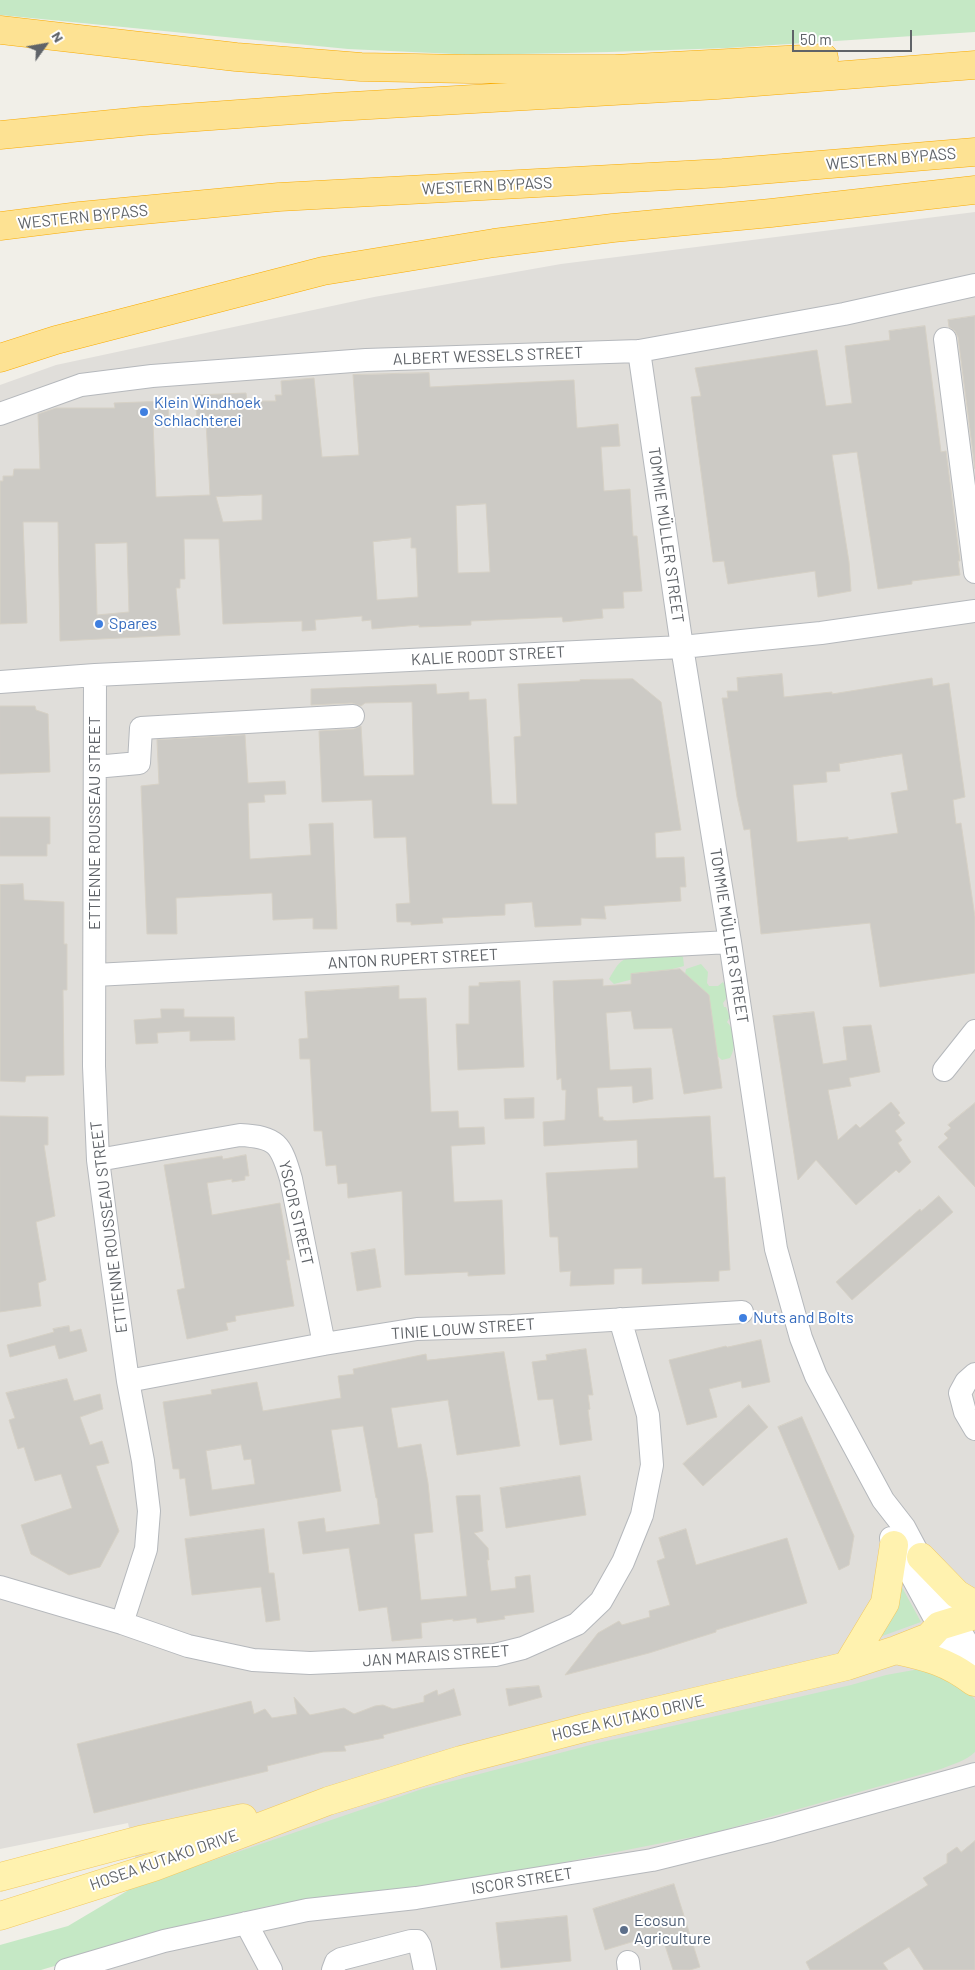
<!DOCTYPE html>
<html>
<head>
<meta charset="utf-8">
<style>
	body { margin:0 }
	#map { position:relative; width:975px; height:1970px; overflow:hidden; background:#f1efe8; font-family:Barlow,sans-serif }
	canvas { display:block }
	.north { position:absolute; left:20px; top:20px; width:50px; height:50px; -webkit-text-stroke:4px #fff; paint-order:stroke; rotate:58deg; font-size:14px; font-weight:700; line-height:20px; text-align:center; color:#5f6368 }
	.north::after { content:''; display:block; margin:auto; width:18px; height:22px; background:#5f6368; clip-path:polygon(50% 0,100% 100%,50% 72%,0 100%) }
	.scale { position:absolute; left:792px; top:30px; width:120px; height:22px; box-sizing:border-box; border:2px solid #5f6368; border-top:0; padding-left:6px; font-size:15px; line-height:18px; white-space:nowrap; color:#5f6368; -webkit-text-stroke:4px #fff; paint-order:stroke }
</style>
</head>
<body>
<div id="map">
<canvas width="975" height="1970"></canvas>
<div class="north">N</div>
<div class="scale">50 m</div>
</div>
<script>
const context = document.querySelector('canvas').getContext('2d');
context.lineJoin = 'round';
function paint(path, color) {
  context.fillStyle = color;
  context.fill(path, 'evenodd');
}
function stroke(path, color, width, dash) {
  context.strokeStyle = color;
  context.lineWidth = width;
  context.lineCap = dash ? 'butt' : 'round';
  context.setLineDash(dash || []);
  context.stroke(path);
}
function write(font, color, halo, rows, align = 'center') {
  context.font = font + ' Barlow,sans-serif';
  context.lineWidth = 4;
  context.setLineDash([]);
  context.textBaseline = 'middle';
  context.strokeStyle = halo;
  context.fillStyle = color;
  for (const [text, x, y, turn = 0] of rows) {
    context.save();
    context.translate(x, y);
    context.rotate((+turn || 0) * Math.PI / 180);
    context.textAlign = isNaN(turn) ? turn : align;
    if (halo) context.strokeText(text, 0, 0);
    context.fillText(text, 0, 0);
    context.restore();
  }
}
paint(new Path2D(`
	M975,212V1970H107L155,1955L128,1823L0,1849V385L56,365L374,297L561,264Z`), '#e0deda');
paint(new Path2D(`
	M0,0H975V32L727,48L609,52L476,55L348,49L0,15Z
	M677,953L683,957L684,966L614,984L609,979C619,962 621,957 642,956C646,956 650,958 653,957C661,957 668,954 677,953Z
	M701,964L708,972L707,983L709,986H718L723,982L726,987V999L723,1003L724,1007H726L730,1017L727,1022C736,1031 736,1048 730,1058L722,1060L712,1051L685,974L686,969Z
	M898,1580L921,1622L874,1639Z
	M925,1668L969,1692L975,1700V1752C966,1761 953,1764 941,1769L713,1833L479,1879L414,1888L341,1895L268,1906L180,1929L41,1970H0V1945L68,1926L132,1888L422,1789L598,1743L851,1685L886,1675Z`), '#c5e8c5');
const building = new Path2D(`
	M975,316V469L958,337L955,331L949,327L948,320Z
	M925,326L941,452L946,451L960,561H958L960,575L912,581V584L878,589L857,452L832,455L849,562L851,591L818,597L815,571L728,584L724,561L713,562L691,397L701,396L695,368L817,350L826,406L852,403L845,346L890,340L889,331Z
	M429,373L430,387L574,380L577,428L618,424L620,446L601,447L604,491L630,489L633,536H637L642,591L623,592L624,608L602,609L603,618L563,622L562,617L471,621V625L419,627V625L372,629L371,620L362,621V616L315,620L316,630L302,631V621L223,624L219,539H184L185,579H180V588H176L180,635L60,641L58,522H23L27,623L0,624V481H3V476H13L14,469H40L38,414L56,408H115L114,403L168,401L169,423H153L156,497L210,495L206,422H198L197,419L195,395L246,393L247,401H276L275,395H282L281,381L314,378L322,457L359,455L353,375ZM262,495V520L223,522L216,497ZM486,504L490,572L458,573L456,506ZM411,538V548H416L418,597L377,600L373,542ZM127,543L129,612L97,615L95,544Z
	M782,674L784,697L832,692V694L932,678L933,686L949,683L965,797L953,800L956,824L961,823L975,917V973L880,987L870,923L761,934L750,829L744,830L737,797L722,698H728L727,691H738L737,678ZM902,754L908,790L891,793L898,833L848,840V837L797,842L793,785L827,782L826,772L840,771L839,764Z
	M633,679L661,702L681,830L655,833L656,858L684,857L686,887H680L681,901L604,906L606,919L581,918V925L535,927L532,902L505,904V915L442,918L443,923L411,925V922H397L396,904L410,903L406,837L374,838L372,800L322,802L319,731L354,729L361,726L364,776L414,775L412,702L365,703L361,706L352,703L311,705V689L436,684L437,694L469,692V700L486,699L492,804H517L514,737L521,736L518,684L580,681V680Z
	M0,706H35L36,710L48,714L50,772L0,774Z
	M245,735L248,783L285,781L286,794L264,795L265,802L248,803L250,859L311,855L309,824L333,823L337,929H313V918L273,920L272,893L176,898L177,934H147L141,786L159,784L157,740Z
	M0,817H50V844H47V856H0Z
	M23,884L24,900L64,902V944H67V990H63L64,1075L26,1076L25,1082L0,1081V885Z
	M680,969L709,995L722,1088L684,1094L672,1028L634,1029L631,1011L606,1013L610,1070L651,1068L653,1099L633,1103L632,1086L597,1088L599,1117H603V1120L607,1121L710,1116L714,1178L725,1177L730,1270L719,1271V1281L642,1284V1268L614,1269V1284L570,1286L571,1271L560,1272L558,1237H550L546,1173L638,1168L637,1140L544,1146L543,1122L565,1120L566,1090H562L561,1078L557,1080L553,981L603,979V986L631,984V974Z
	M520,981L524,1067L458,1070L456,1024H469V986H479V983Z
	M399,986V999L426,998L431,1112L458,1111L459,1128L484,1127L485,1144L451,1146L454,1202L502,1200L505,1274L468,1276V1272L405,1275L402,1191L348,1198L347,1183L338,1184L336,1165L326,1166L322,1131H314L310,1059H300L299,1039L308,1038L305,992Z
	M161,1009H184V1017H234L235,1040L190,1041V1031L157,1033L158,1043L136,1044L134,1020L161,1018Z
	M814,1012L823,1064L847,1060L843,1027L871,1025L880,1072L849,1078L851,1086L828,1090L838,1140L856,1124L860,1128L891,1102L900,1113L898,1115L905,1123L895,1131L902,1140L898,1143L911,1162L899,1173L896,1170L856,1205L816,1160L798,1180L773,1016Z
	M534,1098V1118L505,1119L504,1099Z
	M975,1103V1187L938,1147L948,1138L944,1134L951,1128L948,1125Z
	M0,1116L48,1117V1145H44L55,1216L36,1222L46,1280L38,1283L41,1306L0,1312Z
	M246,1155L249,1176H245V1180L232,1182V1179L207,1183L212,1215L280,1203L290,1260H286L294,1306L235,1316L236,1321L226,1323L228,1330L187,1339L177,1290L185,1288L164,1165L222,1156L223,1159Z
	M939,1196L953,1212L852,1300L836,1282L920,1209L921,1211Z
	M375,1249L381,1287L357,1291L351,1253Z
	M69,1326L70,1332L81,1329L87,1351L59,1359L55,1345L10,1357L7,1345L54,1332L53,1329Z
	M761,1340L770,1382L742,1388L741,1381L709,1389L717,1417L687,1425L669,1360L726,1346L727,1347Z
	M586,1349L593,1395H588L590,1409L588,1410L592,1440L560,1445L553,1399L538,1400L532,1362L547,1360L546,1355Z
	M504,1352L520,1446L457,1455L448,1400L391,1408L398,1448L421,1444L428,1483L433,1532L414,1534L421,1600L467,1596L456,1496L480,1495L483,1531L474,1533L488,1548L489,1560H487L491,1591L516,1588L515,1577L530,1575L534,1612L504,1616L505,1619L477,1623L476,1618L453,1621V1619L421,1623L422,1638L392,1641L387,1607L359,1611L349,1548L303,1554L298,1522L324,1518L326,1532L380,1524L377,1498H376L363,1426L331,1430L341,1491L190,1516L185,1478L180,1479L179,1469H173L163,1402L212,1394L211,1390L257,1382L263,1411L341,1398L338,1376L354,1374L353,1369L426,1354L427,1360ZM241,1445L244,1460L251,1459L255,1484L212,1490L206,1451Z
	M67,1379L74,1401L100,1394L103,1409L80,1417L90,1445L102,1441L109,1463L96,1466L119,1531L100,1567L69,1575L31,1554L21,1525L72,1508L61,1474L35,1481L24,1447L18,1449L9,1420L15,1418L6,1393Z
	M749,1405L768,1427L703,1486L683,1464Z
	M802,1417L854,1536L849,1565L839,1570L778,1427Z
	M580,1476L586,1515L506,1528L500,1488Z
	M264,1529L269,1573H274L280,1620L266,1622L261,1587L192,1595L185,1539Z
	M686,1529L696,1565L787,1538L807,1603L716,1630V1632L649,1653L565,1675L598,1633L619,1621L622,1625L650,1617L649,1611L670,1605L657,1561L665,1558L659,1538Z
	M539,1686L542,1697L509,1706L506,1689Z
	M454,1689L461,1715L383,1735L384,1738L344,1746L346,1751L323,1752L267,1766L268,1771L94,1813L77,1744L251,1701L254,1714L265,1709L272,1718L297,1714L294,1697L310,1715L344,1708L354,1714L375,1706L383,1705L393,1709L424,1702V1696L437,1690L438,1695Z
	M975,1841V1970H924L909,1947L883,1963L888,1970H810L806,1962L928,1885L923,1878L947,1863V1854L957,1847L961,1852Z
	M674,1884L700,1967L690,1970H673L661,1933L605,1950L593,1909Z
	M567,1916L571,1961L501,1968L496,1923Z`);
paint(building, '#cccac5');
stroke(building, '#d6d1c6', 1);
const minor = new Path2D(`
	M945,339L975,572
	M639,351L682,647L730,942L776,1249L801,1338L816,1376L883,1500L904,1527L954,1621L975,1656
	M0,414L81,385L152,376L366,360L639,351L844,314L975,285
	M95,675L94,1066L98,1160L112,1267L128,1381L143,1461L149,1511L146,1549L122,1623
	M0,682L95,675L682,647L821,633L975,611
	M95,767L139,763L141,728L353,716
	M95,975L730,942
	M944,1070L975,1031
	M98,1160L240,1135C277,1137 281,1144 291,1179L324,1344
	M975,1374L966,1382L960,1393L965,1412L975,1429
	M128,1381L324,1344L417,1329L512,1326L742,1312
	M891,1538L939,1626L968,1673
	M0,1587L122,1623L188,1646L253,1660L310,1663L495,1655L523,1648L577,1624L601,1601L623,1562L642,1515L652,1465L648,1415L620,1319
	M246,1923L271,1970
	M628,1962L629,1970
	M66,1970L164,1941L307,1910L416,1898L652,1860L773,1830L975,1774
	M333,1970L336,1962L341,1959L411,1941H417L420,1946L425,1970`);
const major = new Path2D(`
	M921,1557L957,1594L975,1605
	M896,1650C928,1657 948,1662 974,1682
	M847,1666L885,1603L894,1545
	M0,1877L140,1840L243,1818
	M0,1916L154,1867L328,1801L461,1760L584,1728L847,1666L896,1650L929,1637L939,1626L975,1615`);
const highway = new Path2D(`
	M0,30L236,57L361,67L468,69H615L824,58
	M0,135L142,121L335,107L717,85L975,65
	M0,226L80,216L279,197L723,173L975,152
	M0,358L56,340L323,271L494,243L613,228L771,213L975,190`);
stroke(minor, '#b5b8bc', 24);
stroke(major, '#f2c960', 29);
stroke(highway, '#f9ab00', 29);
stroke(minor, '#fff', 22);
stroke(major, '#fff2af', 28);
stroke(highway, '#fde293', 28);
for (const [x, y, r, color] of [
	[144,412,5,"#3f7fe0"],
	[99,624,5,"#3f7fe0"],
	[743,1318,5,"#3f7fe0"],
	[624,1930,5,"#5c6f8a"]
]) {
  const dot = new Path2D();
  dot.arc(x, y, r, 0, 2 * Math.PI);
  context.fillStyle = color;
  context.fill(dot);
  stroke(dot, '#fff', 2);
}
write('16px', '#5f6368', '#fff', [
	["WESTERN BYPASS",891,159,-5],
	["WESTERN BYPASS",487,186,-3],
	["WESTERN BYPASS",83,217,-6],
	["ALBERT WESSELS STREET",488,356,-2],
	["TOMMIE MÜLLER STREET",666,535,82],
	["KALIE ROODT STREET",488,656,-3],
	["ETTIENNE ROUSSEAU STREET",95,823,-90],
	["TOMMIE MÜLLER STREET",729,936,81],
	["ANTON RUPERT STREET",413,959,-3],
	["YSCOR STREET",296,1213,77],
	["ETTIENNE ROUSSEAU STREET",109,1227,-97],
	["TINIE LOUW STREET",463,1329,-4],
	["JAN MARAIS STREET",436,1656,-4],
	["HOSEA KUTAKO DRIVE",628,1718,-13],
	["HOSEA KUTAKO DRIVE",164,1860,-19],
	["ISCOR STREET",522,1881,-9]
]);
write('16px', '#366cbe', '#fff', [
	["Klein Windhoek",154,403],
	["Schlachterei",154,421],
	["Spares",109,624],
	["Nuts and Bolts",753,1318]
], 'left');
write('16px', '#4e5e75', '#fff', [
	["Ecosun",634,1921],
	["Agriculture",634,1939]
], 'left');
</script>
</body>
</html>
